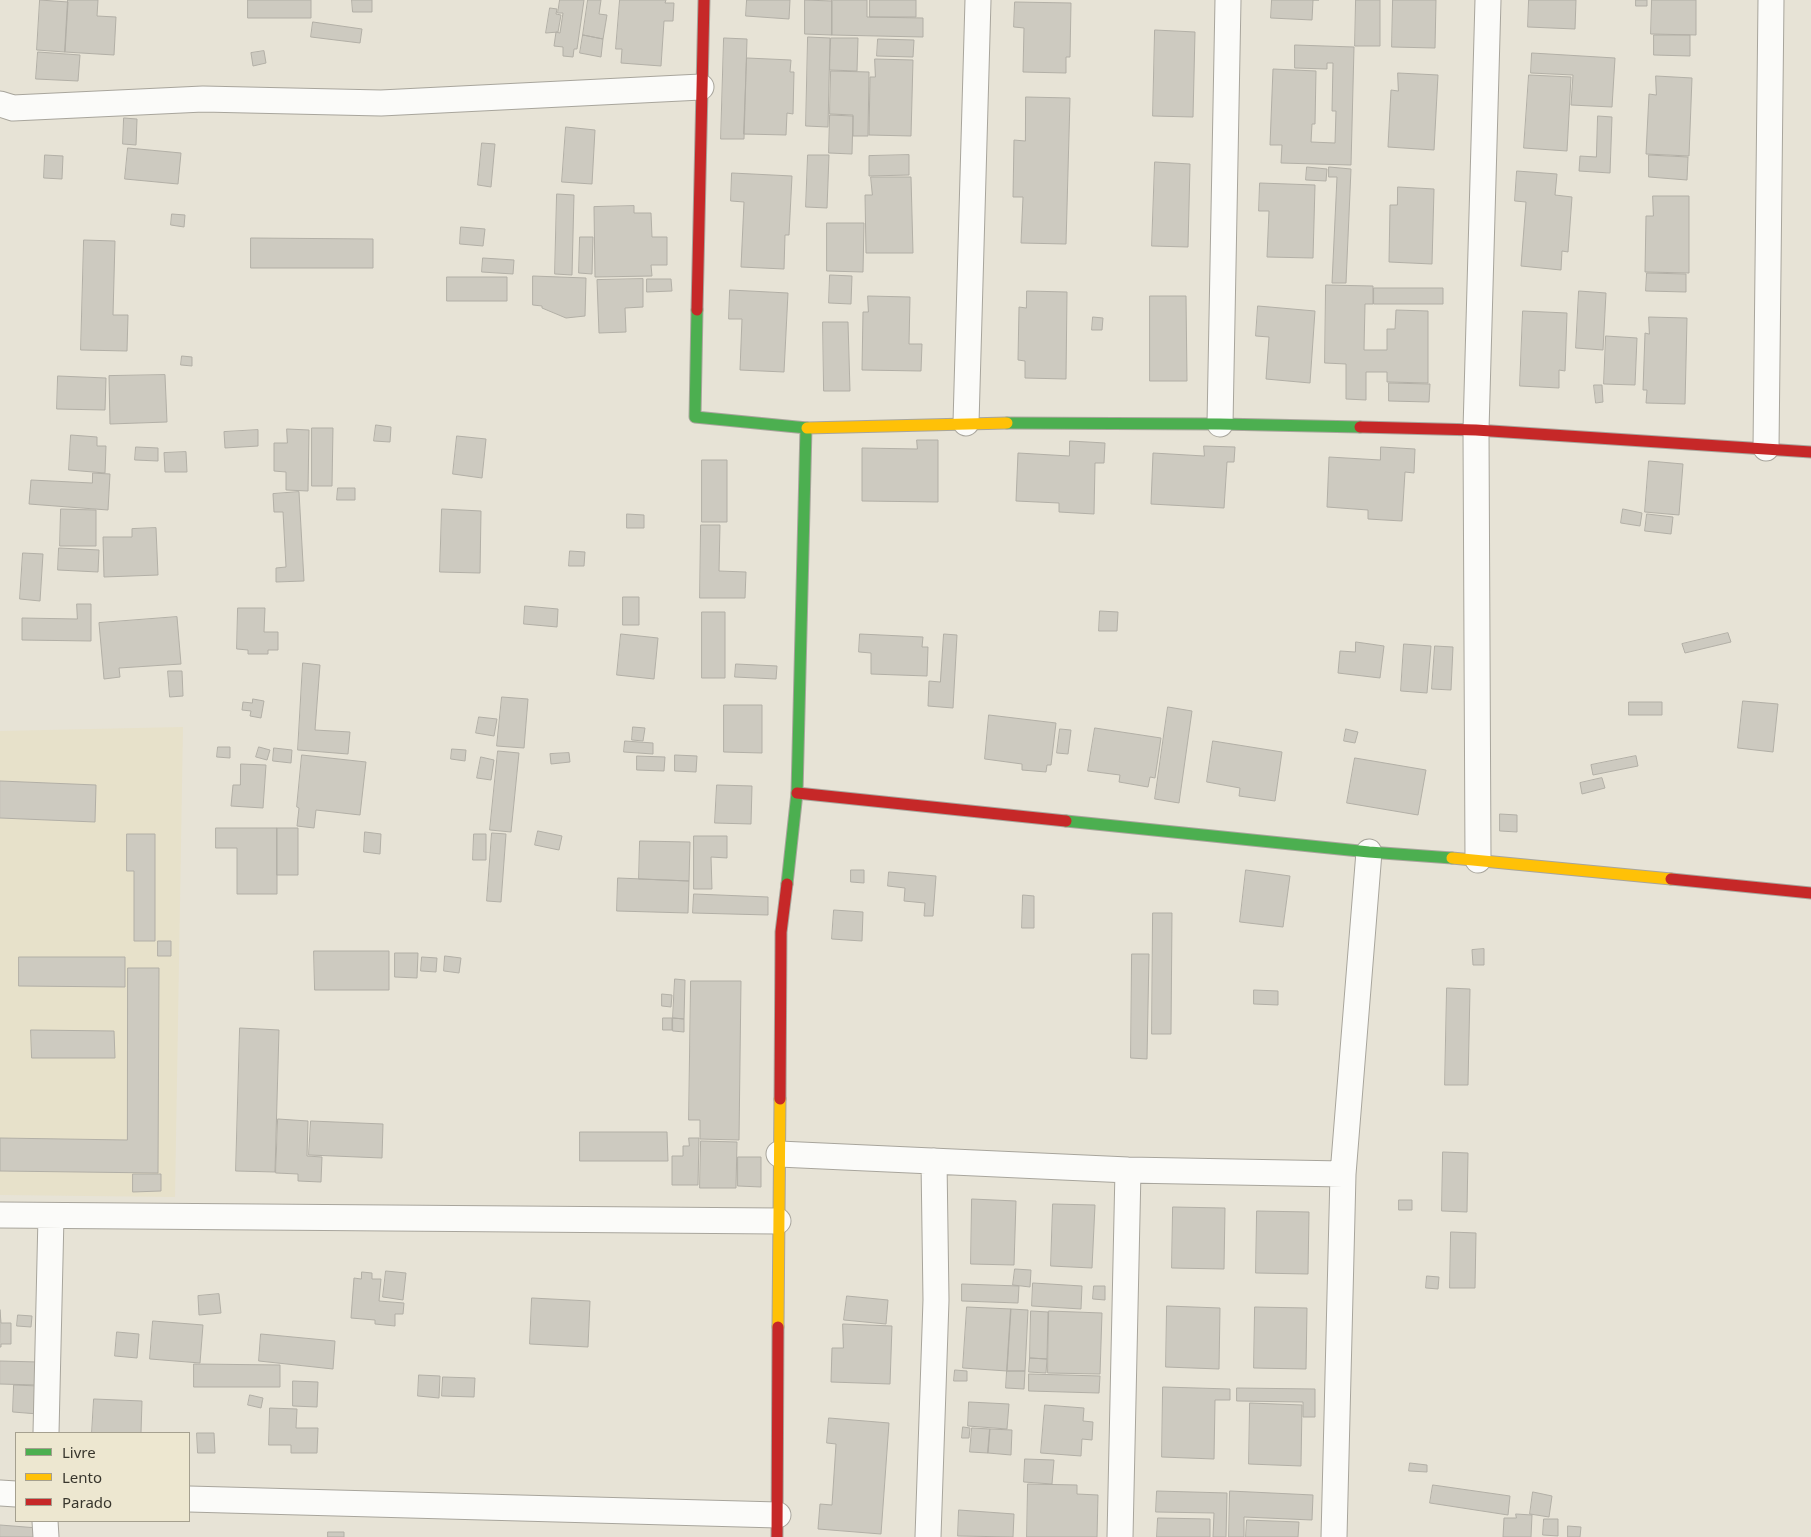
<!DOCTYPE html>
<html>
<head>
<meta charset="utf-8">
<style>
	body { margin:0 }
	#map { position:relative; width:1811px; height:1537px; overflow:hidden; background:#e7e3d6; font-family:"Noto Sans",sans-serif }
	canvas { display:block }
	.legend { position:absolute; left:15px; top:1432px; width:175px; height:90px; box-sizing:border-box; background:#ede7d0; border:1px solid #a5a08f; margin:0; padding:6px 9px; list-style:none; font-size:15px; color:#38362d }
	.legend li { display:flex; align-items:center; gap:10px; height:25px }
	.legend b { width:25px; border:1px solid #a5a08f }
</style>
</head>
<body>
<div id="map">
<canvas width="1811" height="1537"></canvas>
<ul class="legend">
<li><b style="height:6px;background:#4caf50"></b>Livre</li>
<li><b style="height:6px;background:#ffc107"></b>Lento</li>
<li><b style="height:6px;background:#c62828"></b>Parado</li>
</ul>
</div>
<script>
const context = document.querySelector('canvas').getContext('2d');
context.lineJoin = 'round';
function paint(path, color) {
  context.fillStyle = color;
  context.fill(path, 'evenodd');
}
function stroke(path, color, width, dash) {
  context.strokeStyle = color;
  context.lineWidth = width;
  context.lineCap = dash ? 'butt' : 'round';
  context.setLineDash(dash || []);
  context.stroke(path);
}
paint(new Path2D(`
	M183,727L175,1197L0,1195V731Z`), '#e7e1ca');
const building = new Path2D(`
	M40,0L68,2L65,52L37,50Z
	M68,0H98L97,16L116,17L114,55L65,52Z
	M248,0H311V18H248Z
	M352,0H372V12H353Z
	M560,0H584L577,49H574L573,57L563,56V47L554,46L556,32L560,33L563,13H558Z
	M588,0H601L599,14L607,15L603,39L583,35Z
	M620,0H666L665,3H674L673,21H664L661,66L621,63L622,49H616Z
	M747,0H790L789,19L746,16Z
	M805,0L832,1V35L805,34Z
	M832,0H867V17L923,18V37L832,35Z
	M870,0H916V17H870Z
	M1272,0H1319H1313L1312,20L1271,18Z
	M1356,0H1380V46H1355Z
	M1393,0H1436L1435,48L1392,47Z
	M1529,0H1576L1575,29L1528,27Z
	M1636,0H1647V6H1636Z
	M1652,0H1696V35L1651,34Z
	M1015,2L1071,3L1070,57H1066V73L1023,72L1024,28L1014,27Z
	M550,8L557,9L556,14L561,15L558,32L546,33Z
	M313,22L362,29L360,43L311,37Z
	M1155,30L1195,32L1193,117L1153,116Z
	M583,35L603,39L601,57L580,53Z
	M1654,35H1690V56L1654,55Z
	M808,37L830,38L828,127L806,126Z
	M724,38L747,39L744,139H721Z
	M831,38H858L857,71L830,70Z
	M878,39L914,40L913,57L877,56Z
	M1295,45L1354,47L1351,165L1281,163L1282,145H1270L1273,69L1316,71L1315,124H1312L1311,142L1335,143L1336,111H1332L1333,63H1327V69L1295,68Z
	M264,51L266,63L253,66L251,53Z
	M38,52L80,55L78,81L36,79Z
	M1532,53L1615,58L1612,107L1571,105L1573,75L1531,73Z
	M747,58L791,60L790,72H794L793,114L787,113L786,135L744,134Z
	M875,59L913,60L911,136L869,135L870,77H875Z
	M831,71L869,72L868,136H853V115L830,114Z
	M1398,73L1438,75L1434,150L1388,147L1391,90L1398,91Z
	M1529,75L1571,77L1567,151L1524,148Z
	M1656,76L1692,78L1689,156L1646,154L1649,94L1656,95Z
	M1026,97L1070,98L1066,244L1021,243L1023,197H1013L1014,140L1025,141Z
	M830,115L853,116L852,154L829,153Z
	M1598,116L1612,117L1610,173L1579,171L1580,156L1596,157Z
	M124,118L137,119L136,145L123,144Z
	M566,127L595,130L592,184L562,182Z
	M482,143L495,144L491,187L478,185Z
	M128,148L181,153L178,184L125,179Z
	M45,155L63,156L62,179L44,178Z
	M808,155H829L827,208L806,207Z
	M909,155V175L869,176V156Z
	M1649,155L1688,157L1687,180L1649,177Z
	M1155,162L1190,164L1188,247L1152,246Z
	M1307,167L1327,169L1326,181L1306,180Z
	M1329,167L1351,169L1346,283H1332L1337,177H1329Z
	M1517,171L1557,174L1555,195L1572,197L1568,252L1562,251L1561,270L1521,266L1526,202L1515,201Z
	M732,173L792,176L789,235H785L784,269L741,267L744,202L731,201Z
	M871,177H911L913,253H866L865,195H872Z
	M1260,183L1315,185L1313,258L1267,257L1269,211H1259Z
	M1398,187L1434,189L1432,264L1389,262L1390,205H1397Z
	M557,194L574,195L572,275L555,274Z
	M1653,196H1689V273L1645,272L1646,216H1653Z
	M634,206V213H651L652,237H667V265H651L652,276L595,277L594,207Z
	M172,214L185,215L184,227L171,225Z
	M827,223H864L863,272L827,271Z
	M461,227L485,229L483,246L460,244Z
	M580,237H593L592,274L579,273Z
	M251,238L373,239V268H251Z
	M84,240L115,241L113,315H128L127,351L81,350Z
	M483,258L514,260L513,274L482,272Z
	M1647,273L1686,274V292L1646,291Z
	M830,275L852,276L851,304L829,303Z
	M533,276L586,278L585,316L566,318L542,308V306L533,305Z
	M447,277H507V301H447Z
	M643,279V307L625,308L626,332L599,333L597,280Z
	M647,279H671L672,291L647,292Z
	M1326,285L1373,286V304H1365L1364,350H1387V329H1395L1396,310L1428,311V383L1387,382V372H1366V400L1346,399V364L1325,363Z
	M1374,288H1443V304H1374Z
	M730,290L788,293L784,372L740,370L742,319H729Z
	M1027,291L1067,292L1066,379L1025,378V361L1018,360L1019,307L1026,308Z
	M1579,291L1606,293L1603,350L1576,348Z
	M868,296L910,297L909,344H922L921,371L862,370L863,312H868Z
	M1150,296H1186L1187,381H1150Z
	M1258,306L1315,311L1310,383L1266,379L1269,337L1256,336Z
	M1523,311L1567,313L1565,371L1559,370V388L1520,386Z
	M1093,317L1103,318L1102,330H1092Z
	M1649,317L1687,318L1685,404L1646,403L1647,390H1643L1645,333L1649,334Z
	M823,322H848L850,391H824Z
	M1606,336L1637,338L1635,385L1604,384Z
	M182,356L192,357V366L181,365Z
	M165,375L167,422L110,424L109,376Z
	M58,376L106,378L105,410L57,409Z
	M1389,383L1430,384L1429,402L1389,401Z
	M1594,385H1602L1603,402L1596,403Z
	M376,425L391,427L390,442L374,441Z
	M312,428H333L332,486H312Z
	M287,429L309,430L308,491L286,490V472L274,471V443H287Z
	M258,430V446L225,448L224,432Z
	M71,435L97,437V446H106L105,473L69,470Z
	M457,436L486,439L482,478L453,474Z
	M917,440H938V502L862,501V448L917,449Z
	M1070,441L1105,443L1104,463H1095L1094,514L1059,512V503L1016,501L1018,453L1069,456Z
	M1204,446L1235,447L1234,462H1227L1224,508L1151,504L1153,453L1204,456Z
	M136,447L158,448V461L135,460Z
	M1381,447L1415,449L1414,473L1405,472L1402,521L1368,519V510L1327,507L1329,457L1380,460Z
	M186,452L187,472H165L164,453Z
	M702,460H727V522H702Z
	M1649,461L1683,464L1679,515L1645,512Z
	M93,473L110,474L108,510L29,504L31,480L92,483Z
	M338,488H355V500H337Z
	M299,492L304,581L276,582V568L286,567L283,512H274L273,494Z
	M61,509L96,510V546H60Z
	M442,509L481,511L480,573L440,572Z
	M1623,509L1642,513L1640,526L1621,523Z
	M627,514L644,515V528H627Z
	M1647,514L1673,517L1671,534L1645,531Z
	M701,525H720L719,571L746,572L745,598H700Z
	M156,528L158,575L104,577L103,537H132V529Z
	M59,548L99,550L98,572L58,570Z
	M570,551L585,552L584,566H569Z
	M23,553L43,554L40,601L20,599Z
	M623,597H639V625H623Z
	M77,604H91V641L22,640V618L77,619Z
	M525,606L558,609L557,627L524,624Z
	M238,608H265L264,632H278V650H268V654H248V650L237,649Z
	M1100,611L1118,612L1117,631H1099Z
	M702,612H725V678H702Z
	M177,617L181,664L119,668L120,677L104,679L99,623Z
	M1728,633L1731,642L1685,653L1682,644Z
	M621,634L658,638L654,679L617,675Z
	M860,634L923,637L922,647H928L927,676L871,674V653L859,652Z
	M944,634L957,635L953,708L928,706L929,681L940,682Z
	M1356,642L1384,646L1380,678L1338,673L1340,651L1355,652Z
	M1404,644L1431,646L1427,693L1401,691Z
	M1435,646L1453,647L1451,690L1432,689Z
	M303,663L320,665L315,730L350,732L348,754L298,750Z
	M736,664L777,666L776,679L735,677Z
	M168,671H182L183,696L170,697Z
	M502,697L528,699L524,748L497,746Z
	M253,699L264,701L261,718L250,716L251,711L242,710L243,702L252,703Z
	M1743,701L1778,704L1773,752L1738,748Z
	M1629,702H1662V715H1629Z
	M724,705H762V753L724,752Z
	M1168,707L1192,711L1179,803L1155,799Z
	M989,715L1056,723L1051,765H1047L1046,772L1022,770V764L985,759Z
	M479,717L497,719L494,736L476,733Z
	M633,727L645,728L643,741L632,740Z
	M1095,728L1161,738L1155,778L1150,777L1148,787L1119,782L1120,775L1088,771Z
	M1060,729L1071,730L1068,754L1057,753Z
	M1346,729L1358,732L1355,743L1344,741Z
	M625,741L653,743V754L624,752Z
	M1213,741L1282,752L1275,801L1239,796L1240,788L1207,782Z
	M218,747H230V758L217,757Z
	M259,747L270,750L267,760L256,757Z
	M274,748L292,750L291,763L273,761Z
	M452,749L466,750L465,761L451,759Z
	M498,751L519,753L511,832L490,830Z
	M569,753L570,762L551,764L550,754Z
	M302,755L366,762L360,815L316,810L314,828L297,826L299,808L297,807Z
	M675,755L697,756L696,772L675,771Z
	M637,756L665,757L664,771L637,770Z
	M1636,756L1638,766L1593,775L1591,765Z
	M481,757L494,760L491,780L477,778Z
	M1355,758L1426,770L1418,815L1347,803Z
	M241,764L266,765L263,808L231,806L233,785H240Z
	M1602,778L1605,788L1582,794L1580,783Z
	M0,781L96,785L95,822L0,818Z
	M717,785L752,786L751,824L715,823Z
	M1500,814L1517,815V832L1500,831Z
	M216,828H277V894H237V848H216Z
	M277,828H298V875H277Z
	M538,831L562,836L559,850L535,845Z
	M365,832L381,834L380,854L364,852Z
	M492,833L506,834L501,902L487,901Z
	M127,834H155V941H134V871H127Z
	M474,834H486V860H473Z
	M694,836H727V858L711,857L712,889H694Z
	M640,841L690,842L689,881L639,879Z
	M851,870H864V883L851,882Z
	M1246,870L1290,876L1283,927L1240,922Z
	M889,872L936,876L933,916H924L925,903L904,901L905,888L888,886Z
	M618,878L689,881L688,913L617,911Z
	M694,894L768,897V915L693,913Z
	M1023,895L1034,896V928H1022Z
	M834,910L863,912L862,941L832,939Z
	M1153,913H1172L1171,1034H1152Z
	M158,941H171V956H158Z
	M1484,949V965H1473L1472,950Z
	M314,951H389V990H315Z
	M395,953H418L417,978L395,977Z
	M1132,954H1149L1147,1059L1131,1058Z
	M445,956L461,958L459,973L444,971Z
	M19,957H125V987L19,986Z
	M422,957L437,958L436,972L421,971Z
	M128,968H159L158,1173L0,1171V1138L127,1140Z
	M675,979L685,980L684,1019L673,1018Z
	M691,981H741L739,1140L700,1139V1120H689Z
	M1447,988L1470,989L1468,1085H1445Z
	M1254,990L1278,991V1005L1254,1004Z
	M662,994L672,995L671,1007L662,1006Z
	M663,1018H672V1030H663Z
	M673,1018L684,1019V1032L673,1031Z
	M240,1028L279,1030L275,1172L236,1171Z
	M31,1030L114,1031L115,1058H32Z
	M278,1119L308,1121L307,1156L322,1157L321,1182L298,1181V1174L276,1173Z
	M311,1121L383,1124L382,1158L309,1155Z
	M580,1132H667L668,1161H580Z
	M689,1138H699L698,1185H672V1156H683V1146H689Z
	M701,1141L737,1142L736,1188H700Z
	M1443,1152L1468,1153L1467,1212L1442,1211Z
	M738,1157H761V1187L738,1186Z
	M133,1174H161V1191L133,1192Z
	M972,1199L1016,1201L1014,1265L971,1264Z
	M1399,1200H1412V1210H1399Z
	M1053,1204L1095,1205L1092,1268L1051,1266Z
	M1173,1207L1225,1208L1224,1269L1172,1268Z
	M1257,1211L1309,1212L1308,1274L1256,1273Z
	M1451,1232L1476,1233L1475,1288H1450Z
	M1015,1269L1031,1270L1030,1287L1013,1285Z
	M386,1271L406,1273L403,1300L383,1297Z
	M362,1272L372,1273V1279H381L379,1301L404,1303L403,1314H395V1326L375,1324V1320L351,1318L354,1278L361,1279Z
	M1427,1276L1439,1277L1438,1289L1426,1288Z
	M1033,1283L1082,1286L1081,1309L1032,1306Z
	M962,1284L1019,1286L1018,1303L962,1301Z
	M1094,1286H1105V1300L1093,1299Z
	M219,1294L221,1313L199,1315L198,1296Z
	M847,1296L888,1300L886,1324L844,1320Z
	M532,1298L590,1301L588,1347L530,1344Z
	M1167,1306L1220,1308L1219,1369L1166,1367Z
	M967,1307L1011,1309L1007,1371L963,1368Z
	M1255,1307L1307,1308L1306,1369L1254,1368Z
	M1011,1309L1028,1310L1025,1371H1007Z
	M0,1310L1,1323H11V1344H1V1347H0Z
	M1031,1311L1048,1312L1047,1359L1030,1358Z
	M1049,1311L1102,1313L1100,1374L1048,1373Z
	M18,1315L32,1316L31,1327L17,1326Z
	M153,1321L203,1325L200,1363L150,1359Z
	M843,1324L892,1326L890,1384L831,1382L832,1348H843Z
	M117,1332L139,1334L137,1358L115,1356Z
	M261,1334L335,1341L333,1369L259,1361Z
	M1030,1358L1047,1359L1046,1373L1029,1372Z
	M0,1361L38,1362L37,1385L0,1384Z
	M194,1364L280,1365V1387H194Z
	M955,1370L967,1371V1381H954Z
	M1007,1371H1025L1024,1389L1006,1388Z
	M1029,1374L1100,1376L1099,1393L1029,1391Z
	M419,1375L440,1376L439,1398L418,1396Z
	M443,1377L475,1378L474,1397L442,1396Z
	M293,1381L318,1382L317,1407L293,1406Z
	M14,1385L39,1386L38,1414L13,1412Z
	M1163,1387L1230,1389V1400H1215L1214,1459L1162,1457Z
	M1237,1388L1315,1389V1417H1303V1402L1237,1401Z
	M250,1395L263,1398L261,1408L248,1405Z
	M94,1399L142,1401L141,1433H92Z
	M969,1402L1009,1404L1007,1429L968,1426Z
	M1250,1403L1302,1405L1301,1466L1249,1464Z
	M1045,1405L1084,1408L1083,1421L1093,1422L1092,1440L1082,1439L1081,1456L1041,1453Z
	M270,1408L297,1409L296,1428H318L317,1453H291V1445H269Z
	M829,1418L889,1423L881,1534L818,1529L820,1504L832,1505L836,1444L827,1443Z
	M963,1427L970,1428L969,1438H962Z
	M972,1428L990,1429L988,1453L970,1452Z
	M990,1429L1012,1430L1011,1455L988,1453Z
	M197,1433H214L215,1453H198Z
	M1025,1459L1054,1460L1052,1484L1024,1482Z
	M1410,1463L1427,1465V1472L1409,1471Z
	M1028,1484L1077,1485V1494L1098,1495L1097,1537H1027Z
	M1433,1485L1510,1496L1508,1515L1430,1503Z
	M1157,1491L1227,1493L1226,1537H1213L1214,1513L1156,1512Z
	M1230,1491L1313,1495L1312,1520L1244,1517V1537H1229Z
	M1533,1492L1552,1496L1549,1517L1530,1514Z
	M959,1510L1014,1514L1013,1537L958,1536Z
	M1516,1514L1532,1515L1531,1537H1503L1504,1518H1516Z
	M1158,1518L1210,1519V1537H1157Z
	M1544,1519H1558V1536L1543,1535Z
	M1247,1520L1299,1522L1298,1537H1246Z
	M0,1525L38,1528L37,1537H0Z
	M1568,1526L1581,1527L1580,1537H1568Z
	M328,1532H344V1537H328Z`);
paint(building, '#cdcac0');
stroke(building, '#b2afa6', 1);
const street = new Path2D(`
	M0,104L13,108L203,99L381,103L701,87
	M966,423L978,0
	M1220,424L1228,0
	M1766,448L1771,0
	M1478,860L1476,430L1488,0
	M779,1154L1128,1170L1343,1174
	M0,1215L778,1221
	M46,1433L51,1216
	M0,1493L16,1494
	M189,1499L778,1515
	M45,1521L46,1537
	M928,1537L936,1300L934,1161
	M1120,1537L1128,1170
	M1334,1537L1343,1174L1369,852`);
const fast = new Path2D(`
	M697,310L695,417L807,428
	M1007,423L1220,424L1360,427
	M1066,821L1369,852L1452,858
	M787,884L797,793L806,428`);
const slow = new Path2D(`
	M807,428L1007,423
	M1452,858L1671,879
	M778,1327L780,1099`);
const jam = new Path2D(`
	M697,310L704,0
	M1360,427L1476,430L1811,452
	M797,793L1066,821
	M1671,879L1811,893
	M780,1099L781,932L787,884
	M777,1537L778,1327`);
stroke(street, '#a8a59c', 27);
stroke(fast, '#a8a59c', 13);
stroke(slow, '#a8a59c', 13);
stroke(jam, '#a8a59c', 13);
stroke(street, '#fbfbf9', 25);
stroke(fast, '#4caf50', 11);
stroke(slow, '#ffc107', 11);
stroke(jam, '#c62828', 11);
</script>
</body>
</html>
